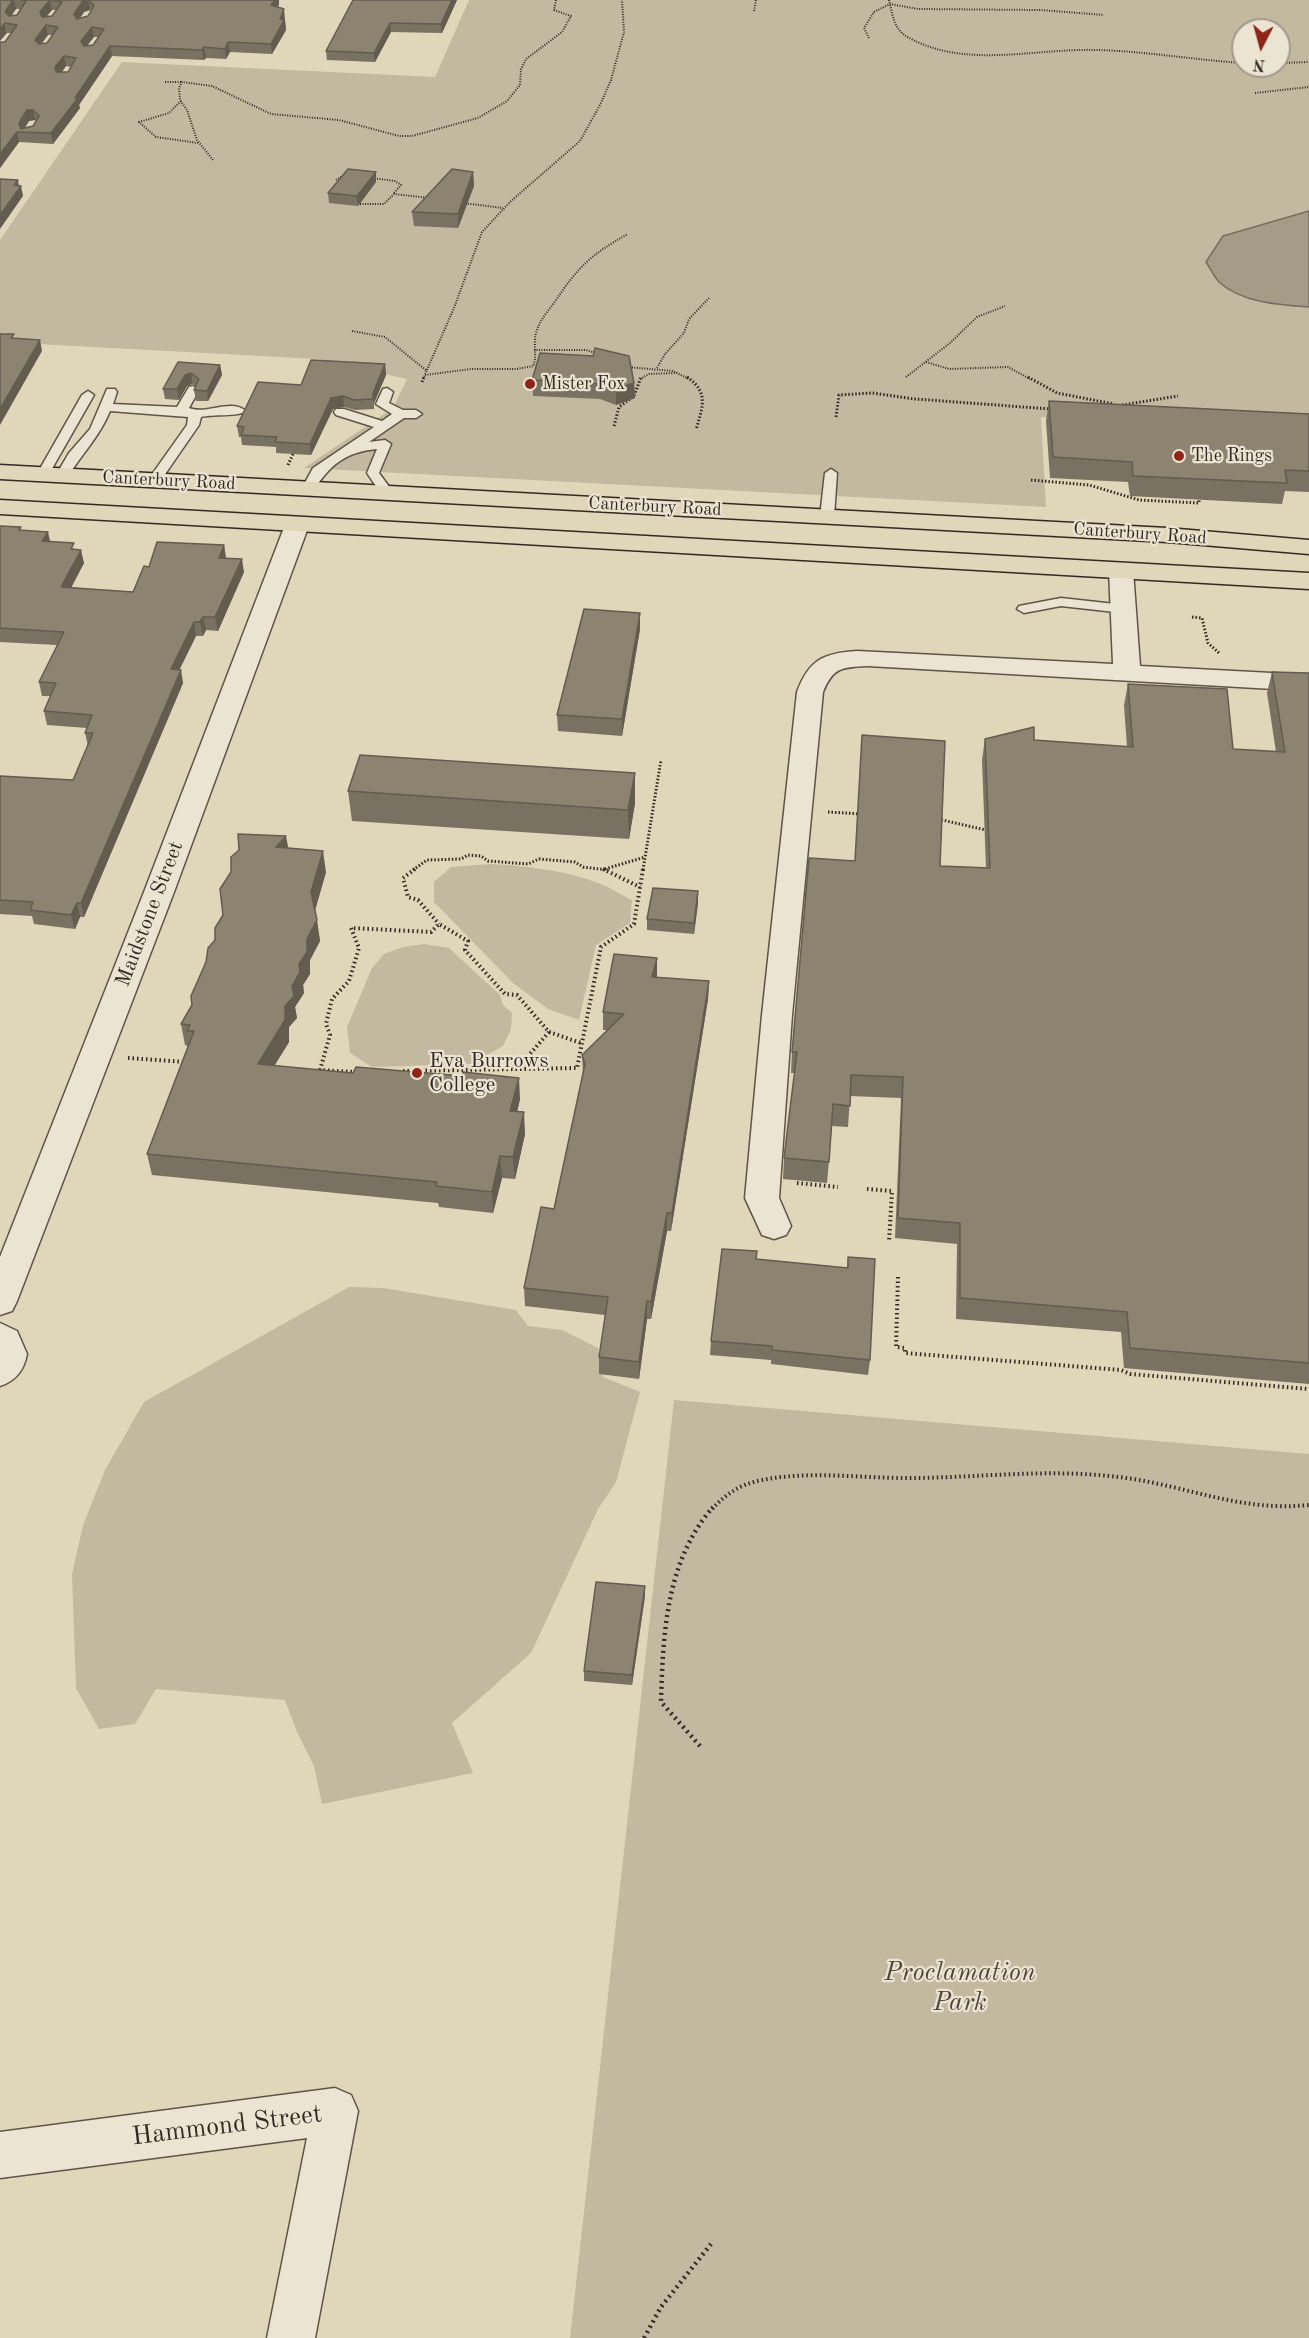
<!DOCTYPE html>
<html>
<head>
<meta charset="utf-8">
<style>
	body { margin:0 }
	#map { position:relative; width:1309px; height:2338px; overflow:hidden; background:#e0d6ba; font-family:"Old Standard TT",serif }
	canvas { display:block }
	.north { position:absolute; left:1231px; top:18px; width:60px; height:60px; box-sizing:border-box; background:#ebe4d2; border:2px solid #a2998c; border-radius:50%; rotate:186deg; font-size:16px; font-weight:700; line-height:24px; text-align:center; color:#342922 }
	.north::after { content:''; display:block; margin:auto; width:21px; height:27px; background:#8f2418; clip-path:polygon(50% 0,100% 100%,50% 72%,0 100%) }
</style>
</head>
<body>
<div id="map">
<canvas width="1309" height="2338"></canvas>
<div class="north">N</div>
</div>
<script>
const context = document.querySelector('canvas').getContext('2d');
context.lineJoin = 'round';
function paint(path, color) {
  context.fillStyle = color;
  context.fill(path, 'evenodd');
}
function stroke(path, color, width, dash) {
  context.strokeStyle = color;
  context.lineWidth = width;
  context.lineCap = dash ? 'butt' : 'round';
  context.setLineDash(dash || []);
  context.stroke(path);
}
function write(font, color, halo, rows, align = 'center') {
  context.font = font + ' "Old Standard TT",serif';
  context.lineWidth = 4.5;
  context.setLineDash([]);
  context.textBaseline = 'middle';
  context.strokeStyle = halo;
  context.fillStyle = color;
  for (const [text, x, y, turn = 0] of rows) {
    context.save();
    context.translate(x, y);
    context.rotate((+turn || 0) * Math.PI / 180);
    context.textAlign = isNaN(turn) ? turn : align;
    if (halo) context.strokeText(text, 0, 0);
    context.fillText(text, 0, 0);
    context.restore();
  }
}
paint(new Path2D(`
	M469,0H1309V430L1041,417L1046,507L304,468L393,408L407,379L317,359L0,342V240L122,62L435,77ZM1243,30H1279V66H1243Z
	M490,864C526,866 564,870 598,883C610,887 621,895 632,900L630,923L596,945L579,1020L548,1009L513,983L434,902V882L451,867Z
	M424,944L449,948L500,995L503,1005L512,1013L511,1029L503,1046L471,1064L372,1067L350,1053L347,1027L372,968L384,954L403,947Z
	M349,1287L383,1288L516,1310L528,1326L562,1330L598,1348L603,1377L640,1392L616,1482L598,1509L531,1653L452,1723L473,1773L322,1804L314,1766L297,1732L285,1700L156,1689L135,1724L99,1729L76,1688L72,1574L83,1525L105,1470L144,1402Z
	M674,1400L1309,1454V2338H570Z`), '#c3b9a0');
const water = new Path2D(`
	M1309,211V307C1280,305 1242,303 1219,282C1214,277 1210,268 1206,262L1223,236Z`);
paint(water, '#a69b86');
stroke(water, '#786d5e', 1.5);
const lane = new Path2D(`
	M193,386L199,390L189,408C206,415 231,398 246,411C239,417 213,414 201,417L199,425L159,483L154,484L148,480L187,425L188,417L110,411C100,436 81,455 67,478H57L56,475L69,453L90,429L107,389H115L117,392L113,404L177,407L189,387Z
	M387,388L393,392L389,403L403,410H416L422,414L416,418H404L369,442L385,440L391,444L379,473L393,492L392,495H382L367,473L377,449C345,452 330,465 313,491H303L302,488L313,468L374,427L336,415L334,412L336,409H344L382,421L392,414L376,404L383,389Z
	M88,391L94,395L49,474L43,478L38,477L37,474L82,395Z
	M831,469L837,473L834,517L827,521L820,517L825,473Z
	M1061,598L1124,605L1131,609L1124,613L1061,606L1024,613L1017,609L1019,606Z`);
const street = new Path2D(`
	M297,518L306,520L309,525L174,892L17,1301L12,1311L0,1315V1257L144,892L285,525L288,520Z
	M1121,563L1130,565L1133,570L1140,666L1309,675V691L868,666C843,667 833,667 823,692L792,1015L779,1198L791,1226L786,1235L774,1239L762,1235L745,1198L762,1015L797,692C809,660 823,653 857,651L1113,664L1109,570L1112,565Z
	M0,1323L17,1331L27,1354C24,1371 15,1381 0,1386Z
	M335,2088L351,2095L358,2111L315,2338H267L307,2138L0,2178V2132Z`);
const primary = new Path2D(`
	M0,465L1167,528L1309,540V554L1167,542L0,479Z
	M0,500L1309,573V589L0,514Z`);
stroke(lane, '#5f5448', 3);
stroke(street, '#5f5448', 3);
stroke(primary, '#342922', 3);
stroke(new Path2D(`
	M889,0C892,13 894,29 906,36C963,70 1034,48 1096,50C1145,51 1194,60 1243,63
	M754,11L756,0
	M869,38L864,28L874,12L890,4L918,9L1041,10L1104,15
	M1279,63L1309,62
	M165,82H182
	M1255,93L1309,87
	M181,101L169,113L139,122L156,137L198,143
	M213,160L197,140L187,110L180,100L179,88L182,82L212,86L271,114L339,120L399,136H412L478,118L507,101L520,85L521,69L526,59L562,32L571,16L554,10L556,0
	M372,178L395,181L401,185L394,193
	M336,180L344,175
	M463,203L503,208
	M355,204H384L394,194L429,198
	M352,331L385,337L427,371
	M534,350H586L596,353
	M926,362L949,369L1008,367L1030,379
	M627,367L673,371L689,379
	M657,368L665,354L684,333L689,319L709,298
	M425,375L471,369H517L533,366C538,356 532,342 537,330C540,320 548,311 554,303C578,267 590,255 628,234
	M906,377L950,343L977,317L1005,306
	M423,379L454,308L482,232L510,202L580,141L600,105L611,80L624,32L622,0
	M640,379L649,374L677,373`), '#342922', 2, [1, 1.5]);
stroke(new Path2D(`
	M687,377C710,393 702,408 696,430
	M1028,377L1057,393L1114,404
	M422,382L424,377
	M1122,405L1178,396
	M836,417L839,395L872,393L915,399L1051,409
	M614,426L619,407L634,396L641,377
	M288,465L293,454
	M1031,480L1089,485L1139,500L1199,503V499
	M1192,617L1202,618L1208,643L1219,653
	M828,812L862,814
	M938,819L990,831
	M605,869L645,857
	M413,870L427,860L461,859L468,855L481,856L488,861L528,864L539,859L575,862L583,867L608,870
	M643,870L661,760`), '#342922', 3, [1.5, 2]);
stroke(new Path2D(`
	M415,869L403,878L408,897L418,900L439,924
	M603,869L640,887
	M549,1032L581,1043
	M128,1058L186,1062
	M319,1070L357,1072
	M320,1070L330,1035L326,1024L332,999L349,981L359,948L351,928L431,932L439,924L468,941L465,950L505,994L517,995L549,1032L517,1069
	M403,1071L577,1068L601,947L634,924L643,869
	M797,1183L838,1187
	M867,1189L892,1191L889,1242
	M898,1277L896,1347L905,1348V1353L1121,1370L1130,1374L1309,1389
	M712,1509C727,1493 741,1484 762,1480C813,1470 865,1479 917,1478C986,1477 1056,1468 1126,1478C1191,1487 1241,1512 1309,1505`), '#342922', 4, [1.5, 3]);
stroke(new Path2D(`
	M700,1746L661,1702C663,1633 666,1561 713,1507
	M644,2338L661,2307L711,2244`), '#342922', 4.5, [2, 4]);
paint(lane, '#ebe4d2');
paint(street, '#ebe4d2');
paint(primary, '#e0d6ba');
paint(new Path2D(`
	M0,0H279V4L278,7L285,19V21L286,30L272,54L230,52L226,59L206,58L204,60L112,56L79,105L80,108L53,144L19,142L0,168V42H5L11,33H7ZM16,9H20L17,15L11,16ZM52,10H56L52,16L46,17ZM90,10L91,11L88,16L80,18L84,12ZM48,35H52L47,43L41,44ZM94,37H98L93,45H87ZM66,66L71,67L68,72H62ZM35,120L36,121L33,126L25,128L29,121Z
	M353,0H457L442,33L391,32L375,62L327,60L326,51Z
	M376,172V182L358,206L329,203L328,193Z
	M473,172L474,186L458,228L414,226L412,212Z
	M178,362L220,365L222,375L208,401H196L194,390L196,386L192,384L187,386L179,400L165,399L163,389Z
	M385,364L386,375L374,403V409L355,410L344,407L333,409L311,455L276,453V447L242,445L241,437H239L237,426L301,385Z
	M532,380L634,383L635,398L616,405L600,399L533,396Z
	M1049,401L1309,414V492L1285,491L1282,504L1130,496L1128,482L1050,478L1046,421Z
	M0,526L22,530L50,542L75,549L84,563L71,588L133,592L149,567L224,545L226,558L244,572L218,631L206,630L203,636H196L179,670L183,683L84,917H80L75,929L34,924L32,916L0,914V776L73,780L88,746L85,733L87,728L47,725L44,711L50,696H42L39,682L57,645L0,642Z
	M640,613V629L622,736L558,731L557,715Z
	M1272,672L1309,673V1384L1124,1368L1121,1332L956,1319L957,1244L895,1238L901,1098L850,1096L848,1127L832,1126L827,1183L783,1179L784,1158L795,1073H791L792,1052L855,861L862,735L940,866L986,868L982,760L985,739L1034,740L1127,747L1124,705L1128,684L1233,749L1276,752L1267,693Z
	M635,773V803L629,839L352,821L348,791Z
	M288,848L326,872L315,911L320,941L310,960V974L303,985L304,993L295,1007L297,1018L289,1027V1042L274,1066L520,1099L517,1112L525,1134L515,1179L502,1178L493,1213L439,1207L438,1203L152,1175L147,1154L188,1046L185,1045L181,1024L192,1005L215,940Z
	M698,891V903L694,934L647,930V919Z
	M656,977L709,981L708,999L671,1231H667L651,1319H647L639,1379L599,1374V1357L605,1315L525,1306L524,1288L554,1209L583,1074L582,1055L607,1030H603V1012Z
	M848,1257L870,1360L868,1375L771,1364V1360L710,1355L711,1341L756,1259L847,1268Z
	M645,1596L632,1685L584,1681V1671Z`), '#797161');
paint(new Path2D(`
	M13,0H14L16,9L7,22L5,12Z
	M50,0L52,10L42,22L40,12Z
	M88,0L90,10L84,12L76,24L74,14L82,2Z
	M275,0H279V4L273,15L271,5Z
	M452,0H457L442,33L441,24Z
	M284,9L286,30L272,54L271,44Z
	M5,23L7,33L0,41V29Z
	M390,23L391,32L375,62L374,53Z
	M46,25L48,35L37,50L35,40Z
	M92,27L94,37L83,51L81,41Z
	M228,42L230,52L226,59L225,49Z
	M110,46L112,56L79,105L80,108L53,144L51,133Z
	M204,47L206,58L204,60L202,50Z
	M64,56L66,66L57,78L55,67Z
	M27,110H33L35,120L29,121L22,132L19,123Z
	M17,132L19,142L0,168V154Z
	M376,172V182L358,206L357,196Z
	M473,172L474,186L458,228V214Z
	M18,180L19,188L21,186L23,196L0,229V215Z
	M40,340L42,351L0,425V409Z
	M385,364L386,375L374,403V409L373,393Z
	M220,365L222,375L208,401L207,391Z
	M191,373L192,384L187,386L179,400L177,389L185,375Z
	M634,383L635,398L616,405V389Z
	M343,396L344,407L333,409L311,455L310,444L331,398Z
	M48,532L51,545L42,541Z
	M224,545L226,559L219,558Z
	M81,550L84,563L64,601L61,587Z
	M242,559L244,572L218,631L215,617Z
	M640,613V629L622,736V719Z
	M203,617L206,630L203,636L200,622Z
	M194,622L196,636L173,683L171,669Z
	M181,670L183,683L84,917L81,903Z
	M635,773V803L629,839L628,810Z
	M286,836L290,857L276,847Z
	M323,851L326,872L314,913L311,892Z
	M698,891V903L694,934V923Z
	M77,903L80,917L75,929L71,915Z
	M317,920L320,941L310,960V974L303,985L304,993L295,1007L297,1018L289,1027V1042L262,1086L258,1064L285,1006L307,939Z
	M657,958V976L653,995L652,977Z
	M709,981L708,999L671,1231L672,1213Z
	M519,1078L520,1099L512,1133L510,1111Z
	M524,1112L525,1134L515,1179L513,1157Z
	M500,1156L502,1178L493,1213L492,1192Z
	M667,1213V1231L651,1319V1302Z
	M647,1301V1319L639,1379V1362Z
	M645,1586V1596L632,1685V1675Z`), '#635c4f');
const building = new Path2D(`
	M0,0H13L5,12L9,16L17,15L26,1L21,0H50L40,12L42,17L52,16L62,2L52,0H275L271,5L284,9L280,19L284,20L271,44L228,42L225,49L204,47L202,50L110,46L75,98H78L51,133L17,132L0,154V42H5L17,25L5,23L0,29ZM88,0L94,5L88,16L77,19L74,14L82,2ZM46,25L58,27L47,43L39,44L35,40ZM92,27L104,29L93,45L84,46L81,41ZM64,56L76,58L68,72H56L55,67ZM27,110H33L39,116L33,126L21,129L19,123Z
	M353,0H452L441,24L390,23L374,53L326,51Z
	M348,169L376,172L357,196L328,193Z
	M452,169L473,172L458,214L412,212Z
	M0,179L18,180L14,185L21,186L0,215Z
	M0,334H14L11,338L40,340L0,409Z
	M595,348L629,356L634,383L616,389L600,384L532,380L540,353L593,356Z
	M311,360L385,364L373,393V399L354,400L343,396L331,398L310,444L275,442L277,437L241,435L244,427L237,426L258,382L301,385Z
	M178,362L220,365L207,391L194,390L199,379L191,373L185,375L177,389H163Z
	M1049,401L1309,414V471L1285,470L1287,483L1133,476L1132,462L1053,457Z
	M0,526L21,527L19,530L48,532L42,541L74,543L71,549L81,550L61,587L133,592L144,566L149,567L157,542L224,545L219,558L242,559L215,617H203L200,622H194L171,669L181,670L81,903H77L71,915L30,910L33,902L0,900V776L73,780L93,733H85L92,715L44,711L56,683L39,682L64,632L0,628Z
	M584,609L640,613L622,719L557,715Z
	M1272,672L1309,673V1363L1130,1348L1127,1312L960,1298V1223L898,1218L903,1077L851,1075L850,1106L833,1104L829,1162L784,1158L797,1052H792L809,858L855,861L862,735L945,741L940,866L990,868L985,739L1034,727V740L1133,747L1128,684L1227,689L1233,749L1285,752Z
	M360,755L635,773L628,810L348,791Z
	M238,834L286,836L276,847L323,851L311,892L317,920L307,939V952L299,964L300,972L292,986L294,996L285,1006V1020L258,1064L353,1073L356,1067L463,1076V1072L519,1078L510,1111L524,1112L513,1157L500,1156L492,1192L436,1186L437,1182L147,1154L194,1031H187L190,1025L181,1024L192,1005L191,996L206,962L208,948L215,940V928L223,915L220,889L231,872V857L239,850Z
	M653,888L698,891L694,923L647,919Z
	M614,954L657,958L652,977L709,981L672,1213H667L651,1302L647,1301L639,1362L599,1357L608,1297L524,1288L541,1207L554,1209L585,1064L582,1055L624,1014L603,1012Z
	M722,1249L757,1251L756,1259L848,1268V1257L875,1259L870,1360L772,1350V1346L711,1341Z
	M596,1582L645,1586L632,1675L584,1671Z`);
paint(building, '#8d8371');
stroke(building, '#635c4f', 1.5);
for (const [x, y, r, color] of [
	[530,384,6,"#8f2418"],
	[1179,456,6,"#8f2418"],
	[417,1073,6,"#8f2418"]
]) {
  const dot = new Path2D();
  dot.arc(x, y, r, 0, 2 * Math.PI);
  context.fillStyle = color;
  context.fill(dot);
  stroke(dot, '#ebe4d2', 2);
}
write('18px', '#342922', '#ebe4d2', [
	["Mister Fox",542,384],
	["The Rings",1191,456]
], 'left');
write('18px', '#342922', '#ebe4d2', [
	["Canterbury Road",169,481,3],
	["Canterbury Road",655,507,3],
	["Canterbury Road",1140,534,4]
]);
write('21px', '#342922', '#ebe4d2', [
	["Maidstone Street",150,914,-69]
]);
write('21px', '#342922', '#ebe4d2', [
	["Eva Burrows",429,1061],
	["College",429,1085]
], 'left');
write('italic 26px', '#51463b', '#ebe4d2', [
	["Proclamation",960,1973],
	["Park",960,2003]
]);
write('26px', '#342922', '#ebe4d2', [
	["Hammond Street",227,2126,-7]
]);
</script>
</body>
</html>
